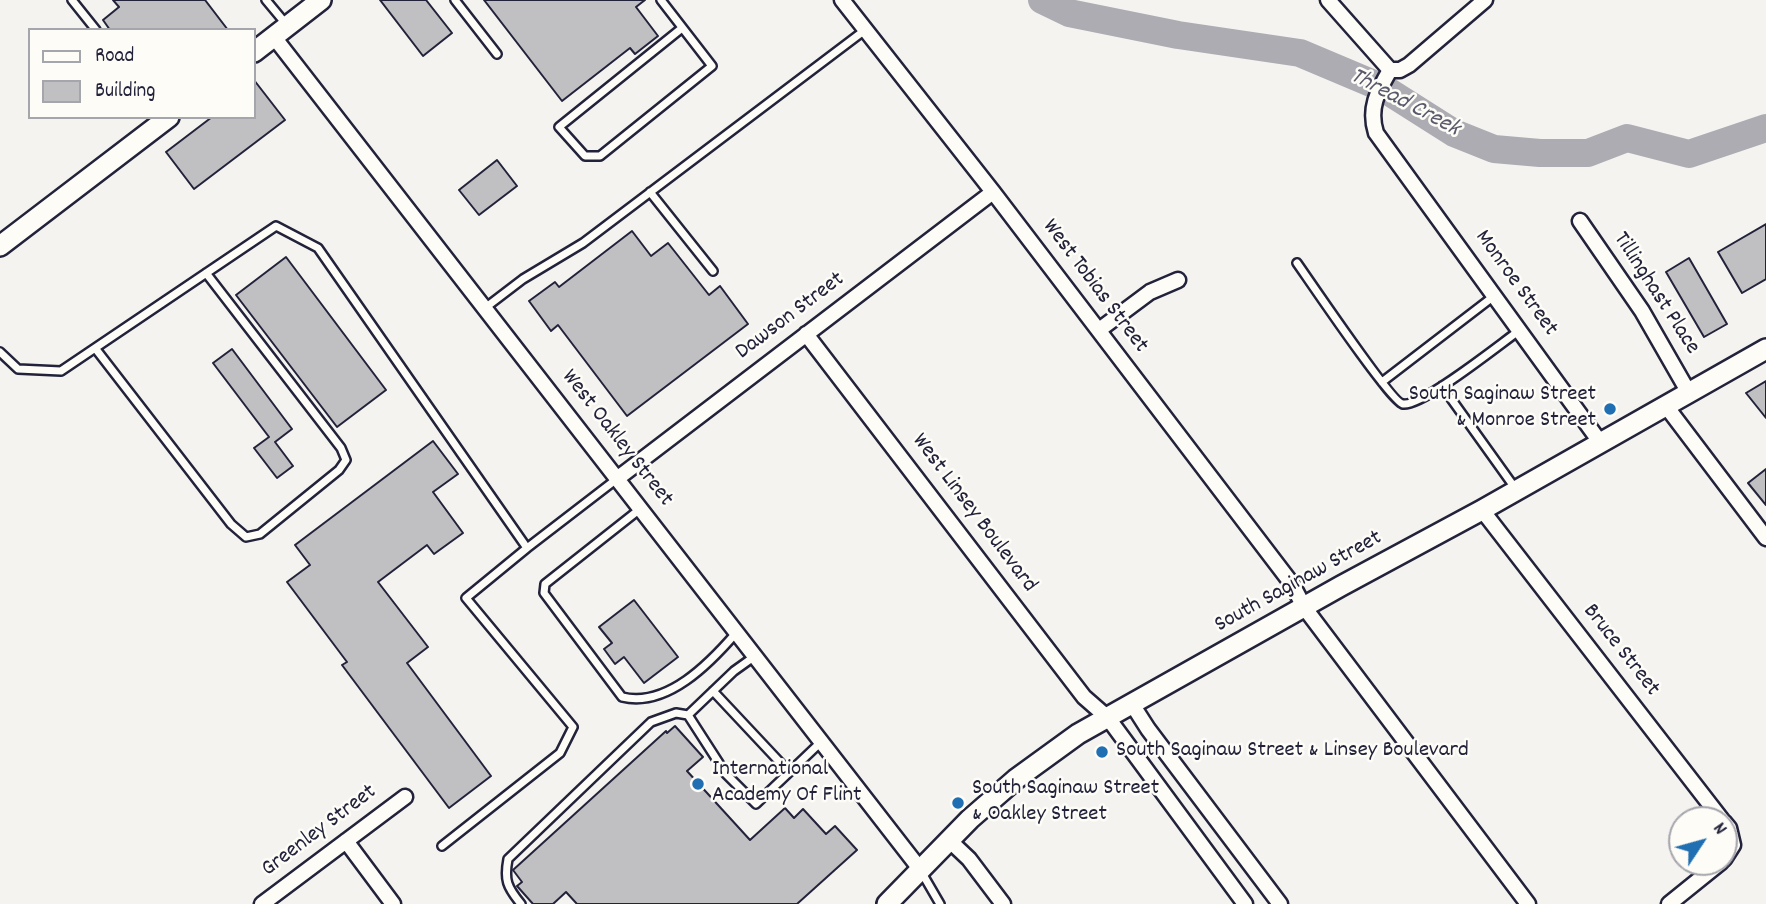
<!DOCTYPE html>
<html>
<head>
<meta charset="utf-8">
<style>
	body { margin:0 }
	#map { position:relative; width:1766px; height:904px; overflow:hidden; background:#f4f3ef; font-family:Dekko,sans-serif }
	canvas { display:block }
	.legend { position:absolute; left:28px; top:28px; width:228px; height:91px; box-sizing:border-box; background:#fdfcf7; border:2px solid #a5a5ac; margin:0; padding:9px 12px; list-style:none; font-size:21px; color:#22223b }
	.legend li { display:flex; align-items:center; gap:14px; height:35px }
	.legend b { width:35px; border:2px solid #a5a5ac }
	.north { position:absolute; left:1668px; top:806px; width:70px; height:70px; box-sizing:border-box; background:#fdfcf7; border:2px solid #a5a5ac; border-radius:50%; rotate:54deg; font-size:19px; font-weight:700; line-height:28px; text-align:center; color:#22223b }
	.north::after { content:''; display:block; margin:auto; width:24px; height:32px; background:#1f6fb2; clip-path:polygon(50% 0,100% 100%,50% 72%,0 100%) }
</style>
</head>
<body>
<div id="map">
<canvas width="1766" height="904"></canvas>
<ul class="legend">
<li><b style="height:9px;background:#fdfcf7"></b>Road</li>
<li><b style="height:19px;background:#c0bfc2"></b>Building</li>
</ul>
<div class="north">N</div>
</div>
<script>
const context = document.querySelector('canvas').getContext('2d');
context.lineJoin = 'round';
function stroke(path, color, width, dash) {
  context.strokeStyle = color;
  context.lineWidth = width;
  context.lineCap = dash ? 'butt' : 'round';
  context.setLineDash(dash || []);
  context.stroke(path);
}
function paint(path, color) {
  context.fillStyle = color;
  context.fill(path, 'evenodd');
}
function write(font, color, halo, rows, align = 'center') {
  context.font = font + ' Dekko,sans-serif';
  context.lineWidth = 5;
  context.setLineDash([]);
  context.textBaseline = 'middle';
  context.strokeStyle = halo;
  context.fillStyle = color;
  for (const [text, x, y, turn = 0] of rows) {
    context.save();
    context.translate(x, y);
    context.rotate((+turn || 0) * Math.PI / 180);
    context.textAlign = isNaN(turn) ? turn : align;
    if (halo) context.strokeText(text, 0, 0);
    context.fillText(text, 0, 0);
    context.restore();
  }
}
stroke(new Path2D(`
	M1042,0L1069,13L1178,35L1300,53L1383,88L1454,133L1494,149L1540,153H1588L1627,138L1689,154L1766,128`), '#acacb2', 28);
const building = new Path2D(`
	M113,0H205L228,30H110L103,20L119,7Z
	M380,0H426L452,33L423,56Z
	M484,0H645L636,7L658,36L635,54L630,48L562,101Z
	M254,80L285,120L194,189L166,152L212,117H254Z
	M497,160L517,186L479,215L459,190Z
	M1766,224V279L1742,293L1718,252Z
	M632,231L651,256L668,243L709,295L720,286L748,324L627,416L558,325L551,331L529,301L555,282L559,287Z
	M286,257L386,390L337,427L236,295Z
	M1689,258L1727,324L1704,337L1666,272Z
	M232,349L292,429L275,442L293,466L277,478L254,448L269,437L213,363Z
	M1766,381V418L1746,393Z
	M433,441L458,474L433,492L463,533L434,554L427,545L378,582L428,647L407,663L491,776L449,808L342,665L347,662L287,582L310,565L295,545Z
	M1766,469V505L1748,483Z
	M634,600L678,657L644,683L624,657L615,664L604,649L612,643L599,627Z
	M675,726L703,757L687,771L750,840L785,808L794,818L803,809L826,834L835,826L857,850L797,904H577L566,892L553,904H533L517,886L522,882L513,870L666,731L667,733Z`);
paint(building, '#c0bfc2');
stroke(building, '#22223b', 2);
const service = new Path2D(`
	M72,0L96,30
	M266,0L286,24
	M455,0L497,54
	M661,0L712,66L600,156H585L559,127L682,28
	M650,192L713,271
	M1297,263C1309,280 1392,403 1403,404C1422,407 1500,344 1520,330
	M485,308L523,279L583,243L865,30
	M95,348L231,524L246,537L260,534L339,470L346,460L341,448L206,273
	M0,352L18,369L61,371L276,226L318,248L527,548L618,478
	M1382,382L1494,296
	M1442,386L1515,488
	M640,509L545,584L544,593L622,697C667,708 710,663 736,633
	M713,691L789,772
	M688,715L734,671L755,656
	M442,846L560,753L573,727L466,598L527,548
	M922,873L940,904
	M521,904C507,887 504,880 508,859L651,722L676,713L688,715L726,774L756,804L822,741`);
const minor = new Path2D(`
	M842,0L993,192L1292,584L1304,607L1528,904
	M1328,0L1390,70
	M274,37C488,315 706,590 920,869
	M1390,70C1378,91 1368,108 1376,133L1600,442
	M1390,70H1400L1409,65L1485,0
	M1580,221L1642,311L1689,393
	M1099,330L1150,292L1178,280
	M806,334L1084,697L1108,718L1245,904
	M1666,406L1766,538
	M618,478L993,192
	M1482,510L1722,820
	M1132,704L1148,729L1280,904
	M1724,822L1729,828L1733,845L1724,859
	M346,841L393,904
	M950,841L969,859L1003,904
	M262,904L405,797
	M1669,904L1721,862`);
const secondary = new Path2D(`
	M254,52L321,0
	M0,246L169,117
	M887,904L970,819L1016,779L1078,734L1341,586L1482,510L1766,349`);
stroke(service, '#22223b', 12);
stroke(minor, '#22223b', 19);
stroke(secondary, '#22223b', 24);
stroke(service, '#fdfcf7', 7);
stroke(minor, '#fdfcf7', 14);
stroke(secondary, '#fdfcf7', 19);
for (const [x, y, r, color] of [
	[1610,409,7,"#1f6fb2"],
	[1102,752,7,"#1f6fb2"],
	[698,784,7,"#1f6fb2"],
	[958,803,7,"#1f6fb2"]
]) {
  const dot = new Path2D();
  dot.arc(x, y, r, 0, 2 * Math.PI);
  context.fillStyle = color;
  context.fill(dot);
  stroke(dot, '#fdfcf7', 2.5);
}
write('23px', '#22223b', '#fdfcf7', [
	["Monroe Street",1515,284,54],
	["West Tobias Street",1094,287,53],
	["Tillinghast Place",1655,294,57],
	["Dawson Street",791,317,-37],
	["West Oakley Street",616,439,52],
	["West Linsey Boulevard",973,514,53],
	["South Saginaw Street",1299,583,-29],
	["Bruce Street",1620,651,52],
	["Greenley Street",320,832,-37]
]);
write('23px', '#22223b', '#fdfcf7', [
	["South Saginaw Street",1596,396,"right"],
	["& Monroe Street",1596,422,"right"],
	["South Saginaw Street & Linsey Boulevard",1116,752],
	["International",712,771],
	["Academy Of Flint",712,797],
	["South Saginaw Street",972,790],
	["& Oakley Street",972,816]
], 'left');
write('italic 24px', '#59596b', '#fdfcf7', [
	["Thread Creek",1404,104,28]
]);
</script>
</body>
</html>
